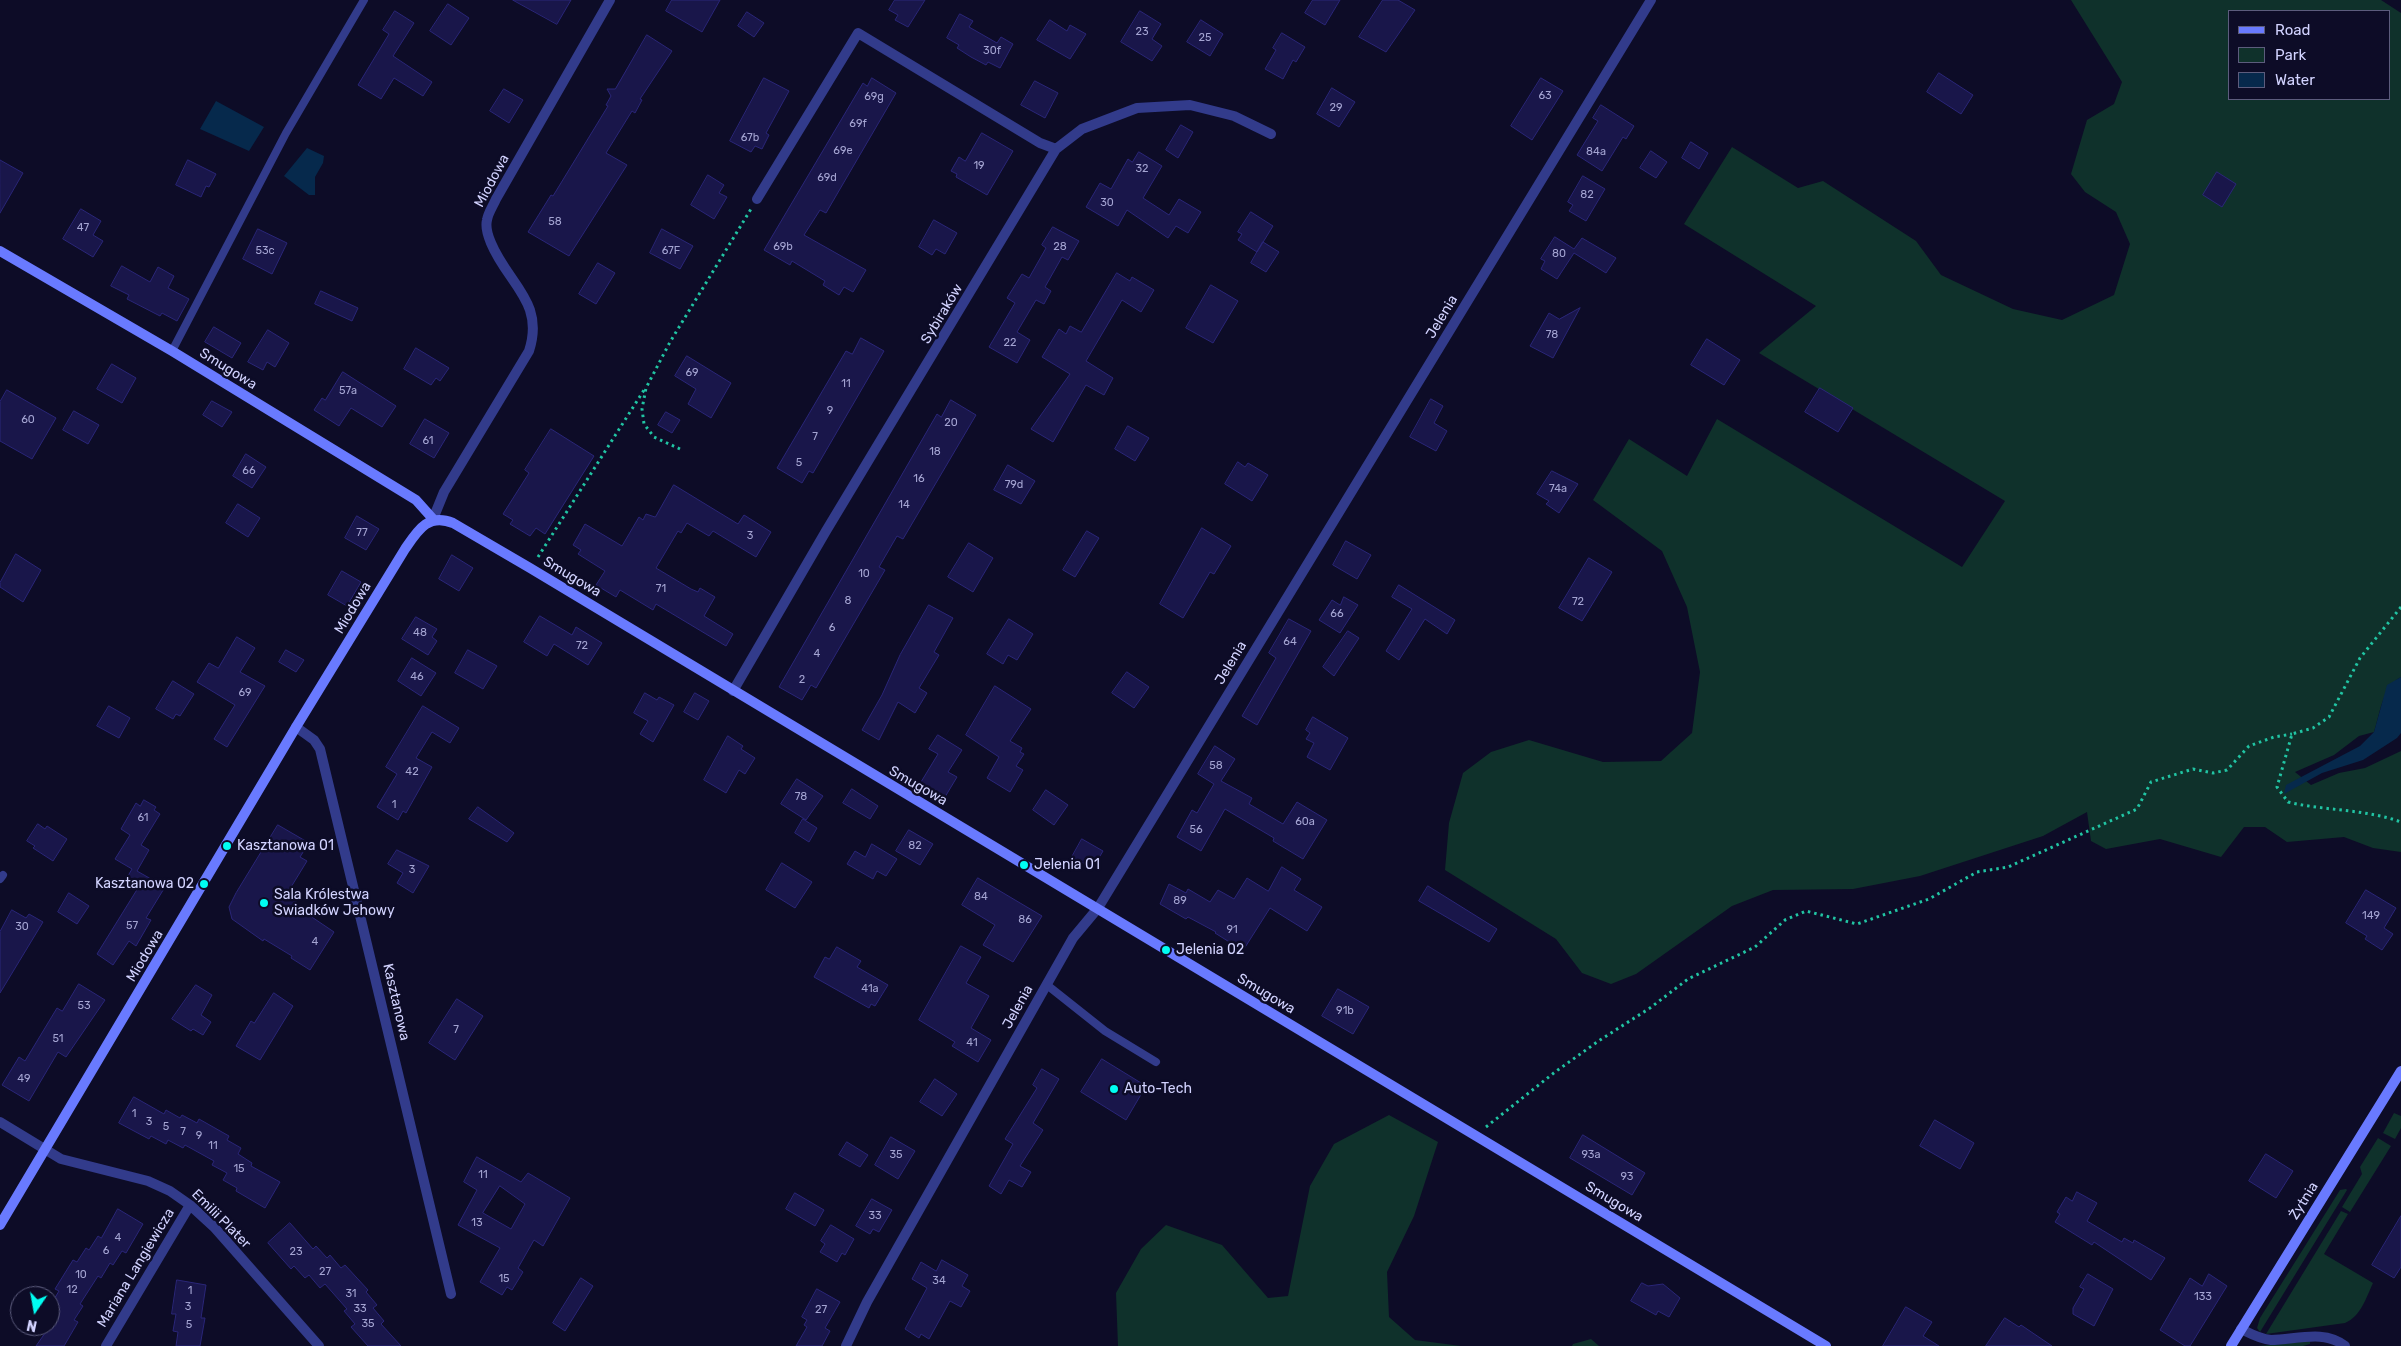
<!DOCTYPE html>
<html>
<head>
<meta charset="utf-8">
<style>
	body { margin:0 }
	#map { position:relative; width:2401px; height:1346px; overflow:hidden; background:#0d0c27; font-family:Rubik,sans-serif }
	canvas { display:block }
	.legend { position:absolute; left:2228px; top:10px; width:162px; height:90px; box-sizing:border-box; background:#0d0c27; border:1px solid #5c5c7d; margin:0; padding:6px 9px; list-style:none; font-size:15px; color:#d2d3ff }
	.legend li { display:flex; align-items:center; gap:10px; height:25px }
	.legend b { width:25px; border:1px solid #5c5c7d }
	.north { position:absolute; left:10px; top:1286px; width:50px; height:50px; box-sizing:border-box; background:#0d0c27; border:1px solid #5c5c7d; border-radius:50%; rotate:192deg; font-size:14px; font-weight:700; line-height:20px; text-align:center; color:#d2d3ff }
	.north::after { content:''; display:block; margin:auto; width:18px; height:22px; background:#00fdf2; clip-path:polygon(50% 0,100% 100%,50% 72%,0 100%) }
</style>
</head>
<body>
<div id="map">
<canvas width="2401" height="1346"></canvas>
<ul class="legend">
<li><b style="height:6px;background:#697aff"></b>Road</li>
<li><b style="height:14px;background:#0f312b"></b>Park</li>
<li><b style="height:14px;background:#06294c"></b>Water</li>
</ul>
<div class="north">N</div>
</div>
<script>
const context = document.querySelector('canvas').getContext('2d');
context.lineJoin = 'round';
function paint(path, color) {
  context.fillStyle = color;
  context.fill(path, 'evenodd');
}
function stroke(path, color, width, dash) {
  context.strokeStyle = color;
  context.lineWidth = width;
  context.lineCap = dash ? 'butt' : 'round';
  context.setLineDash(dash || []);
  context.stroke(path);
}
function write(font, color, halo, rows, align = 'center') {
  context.font = font + ' Rubik,sans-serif';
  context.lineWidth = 5;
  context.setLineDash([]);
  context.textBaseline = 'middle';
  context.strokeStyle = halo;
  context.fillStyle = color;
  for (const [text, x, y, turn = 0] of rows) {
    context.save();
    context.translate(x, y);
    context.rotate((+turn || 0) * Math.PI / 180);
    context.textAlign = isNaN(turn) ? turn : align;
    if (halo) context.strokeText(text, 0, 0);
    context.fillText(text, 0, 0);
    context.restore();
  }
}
paint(new Path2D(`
	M2071,0H2381L2401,13V677C2382,687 2380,714 2374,732L2359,736L2334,755L2295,772L2311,785L2339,773L2365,768L2401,751V852L2373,848L2344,837L2287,842L2265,827H2244L2221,857L2160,839L2106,849L2091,841L2087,812L2043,836L1920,876L1853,889L1773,890L1732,906L1636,974L1611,984L1582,973L1556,939L1445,870L1449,823L1463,773L1491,752L1529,740L1603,762L1661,761L1692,733L1700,672L1687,607L1662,551L1593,500L1629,439L1687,476L1717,419L1962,567L2005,501L1759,353L1816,306L1684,224L1732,147L1798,188L1823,181L1916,241L1941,275L2013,309L2062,320L2114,295L2130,244L2116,212L2085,192L2071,174L2087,120L2114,104L2122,82ZM2230,11H2390V99H2230Z
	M2394,1113L2401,1116V1128L2395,1139L2383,1133Z
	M1389,1115L1438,1142L1414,1216L1387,1272L1389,1317L1415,1340L1461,1346H1118L1116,1293L1141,1249L1166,1225L1222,1245L1268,1298L1288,1296L1310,1186L1334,1144Z
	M2378,1138L2391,1146L2350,1212L2342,1207L2362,1174L2360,1167Z
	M2346,1189L2347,1190L2260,1332L2257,1328L2260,1318L2340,1190Z
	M2341,1211L2348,1214L2324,1254L2373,1283C2366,1298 2361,1316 2345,1323L2266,1334Z
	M1591,1339L1599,1346H1572L1573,1344Z
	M2310,1341V1344L2303,1346H2258Z`), '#0f312b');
paint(new Path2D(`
	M216,101L264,127L249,151L200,129Z
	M307,148L324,156L323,163L315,177V195H309L284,176Z
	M2401,677V733L2397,738L2363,760L2322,773L2284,794L2286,785L2360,746L2374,732L2387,685Z`), '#06294c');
const building = new Path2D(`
	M513,0H571L557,24Z
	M672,0H720L702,32L666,11Z
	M895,0H925L908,27L895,20L898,15L889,10Z
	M1313,0H1340L1325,25L1305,13Z
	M1383,0H1398L1415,10L1386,52L1359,37Z
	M448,4L469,18L451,45L430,31Z
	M395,11L414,23L393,56L432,82L423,96L394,78L381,99L358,85L389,34L383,30Z
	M1140,11L1161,24L1152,39L1162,46L1152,61L1121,42Z
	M747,12L764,23L754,37L738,26Z
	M960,14L973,21L969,27L997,43L1001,37L1013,44L1000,68L988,62L986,65L971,57L957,48L959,45L947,38Z
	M1050,20L1067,31L1070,25L1086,34L1070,59L1037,40Z
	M1201,20L1223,34L1210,56L1187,42Z
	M1282,33L1305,47L1296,62L1293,60L1283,79L1265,69L1276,50L1273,48Z
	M647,35L672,51L640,99L642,100L635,113L632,111L606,153L627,165L569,256L528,232L551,195L553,196L608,106L606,105L611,96L607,89H615Z
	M1939,73L1973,95L1961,114L1927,92Z
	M764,78L789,91L766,133L769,135L762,149L755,146L751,152L730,141Z
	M872,78L896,93L826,213L820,210L804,235L866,270L853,292L844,287L839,295L823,285L825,281L792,261L790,265L764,250L863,83L867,86Z
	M1541,78L1563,91L1532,140L1511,126Z
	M1035,81L1058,93L1045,118L1021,105Z
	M1332,88L1355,102L1339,127L1317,114Z
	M504,89L523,100L509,123L490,111Z
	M1601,105L1634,126L1626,139L1623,137L1602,171L1577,155L1598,121L1593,118Z
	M1181,125L1193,132L1178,158L1166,150Z
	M982,133L1013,151L987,195L956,177L957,174L951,171L959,157L965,161Z
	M1691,142L1708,153L1699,169L1682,158Z
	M1651,151L1667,162L1656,178L1640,168Z
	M1139,152L1162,166L1143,198L1169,215L1179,199L1201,212L1188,233L1176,226L1168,238L1127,210L1118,226L1086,207L1100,183L1111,189L1128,159L1132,162Z
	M0,160L23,173L0,213Z
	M188,160L216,174L209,187L206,186L201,197L176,185Z
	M2217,172L2236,184L2222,207L2203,195Z
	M708,175L724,185L719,193L727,197L714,219L691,205Z
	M1583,176L1605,189L1586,221L1569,211L1573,205L1568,202Z
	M81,209L101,221L93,235L103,241L93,257L63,239Z
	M1251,212L1273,226L1257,252L1238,240L1242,234L1238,232Z
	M934,220L957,233L945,254L936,249L932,255L919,247Z
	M1053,227L1079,241L1068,260L1062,257L1045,287L1051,291L1044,304L1036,300L1017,332L1030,340L1017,363L989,347L1015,303L1007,298L1022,274L1029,278L1046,248L1042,245Z
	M258,229L287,243L272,274L243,259Z
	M662,229L693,246L680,269L650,253Z
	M1555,237L1574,249L1582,238L1616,258L1606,273L1574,253L1557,279L1541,269L1545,261L1541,259Z
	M1263,242L1279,252L1266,272L1251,263Z
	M598,263L615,273L596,304L579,294Z
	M122,266L150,282L158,267L174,276L168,288L189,299L177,321L162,313L160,316L127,299L129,295L111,286Z
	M1117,273L1130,281L1132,277L1154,290L1141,312L1122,300L1086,361L1113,378L1104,395L1086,385L1053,442L1031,429L1070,374L1042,357L1059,329L1066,334L1070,326L1081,332Z
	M1211,285L1238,301L1213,343L1186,328Z
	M321,291L358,308L352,321L315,304Z
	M1580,308L1553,358L1530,346L1549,313L1559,319Z
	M214,327L241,343L232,358L205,342Z
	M268,330L289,343L275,367L267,362L263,370L248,362Z
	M861,338L884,351L813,473L809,471L802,483L777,468L846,351L852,354Z
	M1707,339L1740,360L1724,385L1691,365Z
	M416,348L449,368L440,381L436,378L431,385L404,369Z
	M687,356L731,383L711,418L688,404L696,389L675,376Z
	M112,364L136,378L122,403L97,389Z
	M343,372L396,406L382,427L351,408L339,426L314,410L322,398L325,400Z
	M1820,388L1853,408L1838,432L1805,412Z
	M7,390L56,418L32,459L0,441V402Z
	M1431,399L1443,406L1434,423L1447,431L1436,451L1410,437Z
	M951,400L976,415L903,539L897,536L879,567L885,570L816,688L811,685L802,700L779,687L937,414L941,417Z
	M212,401L232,412L222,427L203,415Z
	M74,411L99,425L88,444L63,430Z
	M666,412L680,420L672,433L658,425Z
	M425,419L449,433L434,458L410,444Z
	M1128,426L1149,438L1135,461L1115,449Z
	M551,429L594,456L545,534L536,528L530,536L510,524L513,520L503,514L529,473L525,470Z
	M246,454L266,467L252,488L233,476Z
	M1238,462L1245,467L1248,463L1268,475L1252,501L1225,484Z
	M1008,465L1035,481L1021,504L994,490Z
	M1552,471L1578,484L1559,513L1546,504L1549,501L1537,494Z
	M674,485L738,524L744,515L771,532L756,557L713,531L709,536L687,523L681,533L678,531L656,568L691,589L698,592L700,588L715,597L704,616L733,634L726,646L656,604L653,610L620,590L616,597L596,585L605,571L578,554L581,550L573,545L585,524L622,546L639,517L643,520L646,514L655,517Z
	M238,504L260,518L248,537L226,523Z
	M357,516L379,529L366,550L345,538Z
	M1202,528L1231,546L1214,574L1210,572L1183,618L1160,604Z
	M1087,531L1099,538L1075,577L1063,570Z
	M1346,541L1371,555L1357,579L1333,565Z
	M969,543L993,558L973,592L948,577Z
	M16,554L41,570L23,602L0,587V583Z
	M452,555L473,568L459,591L439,579Z
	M1589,558L1612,572L1582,621L1559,608Z
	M342,571L361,582L347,606L328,595Z
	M1399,585L1455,620L1447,634L1425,619L1399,660L1386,651L1412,609L1392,597Z
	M1344,597L1358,605L1340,633L1319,620L1332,600L1340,605Z
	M929,605L953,618L934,652L939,655L919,688L927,693L915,713L898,702L879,740L862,730L882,695L900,655Z
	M540,616L572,635L576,627L602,643L588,665L554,644L547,656L524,642Z
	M416,617L437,629L432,637L437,641L428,655L402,639Z
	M1009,619L1033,634L1017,660L1008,655L1003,664L987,654Z
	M1289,619L1311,631L1257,725L1242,716L1276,658L1269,653Z
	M1348,631L1359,638L1334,676L1323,667Z
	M237,637L255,648L240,672L265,686L227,747L214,739L235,705L197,682L209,663L218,668Z
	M286,650L304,660L296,672L279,662Z
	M468,650L497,666L483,689L455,673Z
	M412,658L436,673L421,696L398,681Z
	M1127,672L1149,687L1134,708L1112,693Z
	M173,681L194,694L180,716L176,714L173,719L156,709Z
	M995,686L1031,709L1010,741L1022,748L1020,752L1024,754L1016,766L1023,770L1010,792L987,778L999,757L966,735Z
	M645,693L657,700L659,697L674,705L653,742L640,734L648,721L634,713Z
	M695,693L709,701L698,720L684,712Z
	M109,706L130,718L119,738L97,726Z
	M423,706L459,728L450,743L432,732L416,758L432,767L406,813L403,811L398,820L377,807L397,774L386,767Z
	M1313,717L1348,738L1330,770L1307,757L1314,743L1306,739L1310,733L1306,730Z
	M938,735L962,750L948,772L957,777L945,797L921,782L938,754L929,749Z
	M728,736L743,746L741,749L755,758L745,774L739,770L726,793L704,780Z
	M1215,746L1235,759L1221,781L1252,798L1249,804L1283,824L1297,802L1327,820L1303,859L1273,841L1274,838L1225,809L1201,851L1177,837L1192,810L1197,813L1214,784L1198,774Z
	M797,779L823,796L806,820L781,804Z
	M852,789L878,806L870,819L843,803Z
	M1046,790L1068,805L1054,825L1033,810Z
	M144,800L156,807L154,810L160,814L141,845L149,850L137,871L165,887L146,918L151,920L136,946L129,941L113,965L97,954L138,888L125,881L132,869L115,859L130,835L121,829L136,803L140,806Z
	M478,807L514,833L507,842L469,819Z
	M803,819L817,828L809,842L795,833Z
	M38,824L45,829L47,826L67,839L53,861L33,848L35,846L27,841Z
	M278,825L309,843L300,857L307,861L288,892L298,898L294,905L334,932L310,970L291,958L292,956L264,939L263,941L232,919L229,907L236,893Z
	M909,830L933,844L920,865L896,851Z
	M1082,839L1103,851L1093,868L1072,857Z
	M872,844L897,859L886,876L877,871L873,879L847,864L855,851L865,857Z
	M397,850L429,866L413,893L397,883L403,873L388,864Z
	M782,863L812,882L795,908L766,890Z
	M1282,867L1301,879L1294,890L1322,907L1307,931L1270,908L1244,949L1240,946L1239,948L1215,933L1216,932L1188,917L1186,919L1160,904L1169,884L1186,893L1188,889L1210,902L1218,890L1234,899L1247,878L1268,891Z
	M978,878L1042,916L1013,962L983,945L995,925L962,905Z
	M1428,886L1497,929L1489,942L1419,901Z
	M2366,890L2396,908L2384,928L2393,934L2382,950L2365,939L2367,936L2346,923Z
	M69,893L89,906L77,924L58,912Z
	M12,910L26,918L29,914L43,922L0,993V932Z
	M961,946L981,957L966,983L989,996L971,1028L991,1040L978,1062L952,1046L955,1042L919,1020Z
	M837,947L861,961L857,967L888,985L875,1006L871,1004L869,1008L814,977L825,957L829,959Z
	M79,984L105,1000L66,1057L58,1052L29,1101L2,1085L19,1057L25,1061L57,1008L62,1011Z
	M196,985L212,995L201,1015L211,1022L203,1035L193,1029L191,1031L172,1019Z
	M1338,989L1369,1007L1353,1034L1322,1016Z
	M274,993L293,1006L260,1060L236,1046L251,1021L254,1023Z
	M457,999L483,1016L455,1060L429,1043Z
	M1102,1059L1146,1086L1126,1120L1081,1092Z
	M1042,1069L1059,1079L1033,1123L1043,1130L1020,1166L1031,1172L1022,1187L1009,1180L1001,1194L989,1186L1013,1144L1005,1139L1037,1088L1033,1085Z
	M935,1079L957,1094L942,1116L920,1102Z
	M134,1097L164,1114L166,1110L180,1118L182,1115L197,1123L199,1119L229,1136L227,1140L241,1148L238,1154L252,1163L251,1166L280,1182L265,1208L236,1191L237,1188L223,1180L227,1173L212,1165L214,1161L185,1145L183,1148L168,1140L166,1144L151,1136L149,1139L119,1123Z
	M1935,1120L1974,1143L1960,1169L1920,1146Z
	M1583,1135L1645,1173L1632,1195L1570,1158Z
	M891,1137L915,1151L898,1179L875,1165Z
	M847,1142L868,1155L860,1167L839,1155Z
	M2266,1154L2293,1171L2276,1198L2249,1181Z
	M477,1157L521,1182L528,1173L570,1198L543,1246L534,1240L518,1268L523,1272L512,1290L507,1287L502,1295L480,1282L500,1248L458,1225L477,1190L464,1182ZM500,1186L525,1204L511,1229L483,1213Z
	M2077,1192L2097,1203L2087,1221L2122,1242L2124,1238L2133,1243L2134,1240L2165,1258L2151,1280L2094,1242L2092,1245L2055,1222L2060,1214L2057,1212L2066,1197L2072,1201Z
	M795,1193L824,1210L815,1226L786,1209Z
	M872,1199L892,1210L879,1232L873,1229L870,1234L856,1226Z
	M118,1209L143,1224L126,1253L122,1251L113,1265L110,1263L101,1278L98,1276L80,1304L83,1306L74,1320L78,1322L64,1346H36L50,1326V1306L59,1291L55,1289L73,1260L77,1262L86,1248L89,1250L98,1236L101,1238Z
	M2401,1216V1267L2394,1278L2372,1265Z
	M290,1223L313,1249L316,1246L327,1258L330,1255L341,1268L345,1265L368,1290L366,1292L377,1305L373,1308L384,1321L381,1324L401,1346H368L351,1327L355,1324L344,1311L347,1309L325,1284L320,1288L309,1275L305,1278L294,1266L291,1269L268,1243Z
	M831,1225L854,1239L845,1255L842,1253L837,1262L820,1252L825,1244L821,1241Z
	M942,1260L968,1275L962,1286L970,1291L961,1307L950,1301L929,1339L921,1334L919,1338L905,1329L927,1288L912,1279L921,1262L936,1271Z
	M2088,1274L2113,1289L2094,1326L2073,1314V1308L2084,1289L2080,1287Z
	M2209,1274L2227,1286L2190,1346H2185L2160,1330L2190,1278L2202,1286Z
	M581,1278L593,1286L565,1331L553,1323Z
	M177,1280L206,1285L201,1318H205L200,1346H176L178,1332L173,1331L176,1314H172Z
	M1642,1283L1648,1286L1663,1284L1680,1298L1669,1317L1658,1311L1656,1315L1631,1301Z
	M817,1289L840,1302L825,1328L830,1331L822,1346H796L807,1327L804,1325L807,1320L802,1317Z
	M1906,1307L1932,1322L1923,1336L1939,1346H1883Z
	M2005,1318L2019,1327L2021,1325L2052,1346H1986Z`);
paint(building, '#19164a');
stroke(building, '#2a2678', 1);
stroke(new Path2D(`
	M680,449L654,437L644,424L642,409L646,388L670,342L751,209
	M538,557L644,390
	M2401,607L2360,658L2329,717L2313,728L2292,734L2277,787L2288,802C2325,811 2366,809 2401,822
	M1486,1127L1555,1072L1600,1040L1650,1008L1688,979L1755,947L1785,920L1806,911L1857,924L1929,899L1977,872L2008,867L2137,809L2151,782L2193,769L2213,773L2227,770L2249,746L2274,737L2292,734`), '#21c4a3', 3, [2.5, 4]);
stroke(new Path2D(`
	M172,351L286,133L364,0
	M0,879L3,875
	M1047,985L1105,1031L1156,1062`), '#323b8b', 8);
stroke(new Path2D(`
	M757,199L858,33L1040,143L1056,149
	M433,519L444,492L529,351C545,302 508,284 491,243C488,236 485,228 487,220C488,213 493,206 496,199L610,0
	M733,691L826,531L1056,149L1082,129L1137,108L1190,105L1234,116L1271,134
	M296,727L314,740L320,749L451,1294
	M0,1122L61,1159L148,1181L170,1191L190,1205L214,1227L319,1346
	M2241,1329C2251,1334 2260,1339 2271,1340C2295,1340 2324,1329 2345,1346
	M106,1346L190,1205
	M846,1346L867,1302L1073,938L1098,908L1651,0`), '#323b8b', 10);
stroke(new Path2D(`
	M0,251L172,351L416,500L433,519
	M0,1225L296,727L405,549C418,530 428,513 453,523L530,568L1826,1346
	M2231,1346L2401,1071`), '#697aff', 10);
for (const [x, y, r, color] of [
	[227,846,5,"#00fdf2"],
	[1024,865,5,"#00fdf2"],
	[204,884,5,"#00fdf2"],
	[264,903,5,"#00fdf2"],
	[1166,950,5,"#00fdf2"],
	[1114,1089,5,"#00fdf2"]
]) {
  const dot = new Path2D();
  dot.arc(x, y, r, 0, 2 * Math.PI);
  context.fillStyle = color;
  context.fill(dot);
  stroke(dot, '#0d0c27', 2);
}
write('11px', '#a4a4d2', null, [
	["23",1142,32],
	["25",1205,38],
	["30f",992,51],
	["63",1545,96],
	["69g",874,97],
	["29",1336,108],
	["69f",858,124],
	["67b",750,138],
	["69e",843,151],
	["84a",1596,152],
	["19",979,166],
	["32",1142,169],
	["69d",827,178],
	["82",1587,195],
	["30",1107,203],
	["58",555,222],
	["47",83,228],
	["69b",783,247],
	["28",1060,247],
	["53c",265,251],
	["67F",671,251],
	["80",1559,254],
	["78",1552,335],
	["22",1010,343],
	["69",692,373],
	["11",846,384],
	["57a",348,391],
	["9",830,411],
	["60",28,420],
	["20",951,423],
	["7",815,437],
	["61",428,441],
	["18",935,452],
	["5",799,463],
	["66",249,471],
	["16",919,479],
	["79d",1014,485],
	["74a",1558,489],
	["14",904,505],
	["77",362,533],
	["3",750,536],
	["10",864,574],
	["71",661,589],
	["8",848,601],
	["72",1578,602],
	["66",1337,614],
	["6",832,628],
	["48",420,633],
	["64",1290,642],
	["72",582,646],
	["4",817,654],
	["46",417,677],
	["2",802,680],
	["69",245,693],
	["58",1216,766],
	["42",412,772],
	["78",801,797],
	["1",394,805],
	["61",143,818],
	["60a",1305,822],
	["56",1196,830],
	["82",915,846],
	["3",412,870],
	["84",981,897],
	["89",1180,901],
	["149",2371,916],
	["86",1025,920],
	["57",132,926],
	["30",22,927],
	["91",1232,930],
	["4",315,942],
	["41a",870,989],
	["53",84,1006],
	["91b",1345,1011],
	["7",456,1030],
	["51",58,1039],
	["41",972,1043],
	["49",24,1079],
	["1",134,1114],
	["3",149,1122],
	["5",166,1127],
	["7",183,1132],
	["9",199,1136],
	["11",213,1146],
	["35",896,1155],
	["93a",1591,1155],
	["15",239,1169],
	["11",483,1175],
	["93",1627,1177],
	["33",875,1216],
	["13",477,1223],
	["4",118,1238],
	["6",106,1251],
	["23",296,1252],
	["27",325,1272],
	["10",81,1275],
	["15",504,1279],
	["34",939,1281],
	["12",72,1290],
	["1",190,1291],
	["31",351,1294],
	["133",2203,1297],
	["3",188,1307],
	["33",360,1309],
	["27",821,1310],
	["35",368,1324],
	["5",189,1325]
]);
write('14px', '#d2d3ff', '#0d0c27', [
	["Miodowa",492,181,-62],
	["Sybiraków",942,314,-59],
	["Jelenia",1442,317,-59],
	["Smugowa",228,369,32],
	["Smugowa",572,577,31],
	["Miodowa",353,608,-59],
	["Jelenia",1231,663,-59],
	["Smugowa",918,786,30],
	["Miodowa",145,956,-59],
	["Smugowa",1266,994,31],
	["Kasztanowa",396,1002,77],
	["Jelenia",1018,1007,-61],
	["Żytnia",2304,1201,-58],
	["Smugowa",1614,1202,31],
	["Emilii Plater",221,1219,45],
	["Mariana Langiewicza",136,1268,-59]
]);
write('14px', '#d2d3ff', '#0d0c27', [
	["Kasztanowa 01",237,846],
	["Jelenia 01",1034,865],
	["Kasztanowa 02",194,884,"right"],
	["Sala Królestwa",274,895],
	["Swiadków Jehowy",274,911],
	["Jelenia 02",1176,950],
	["Auto-Tech",1124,1089]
], 'left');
</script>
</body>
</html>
